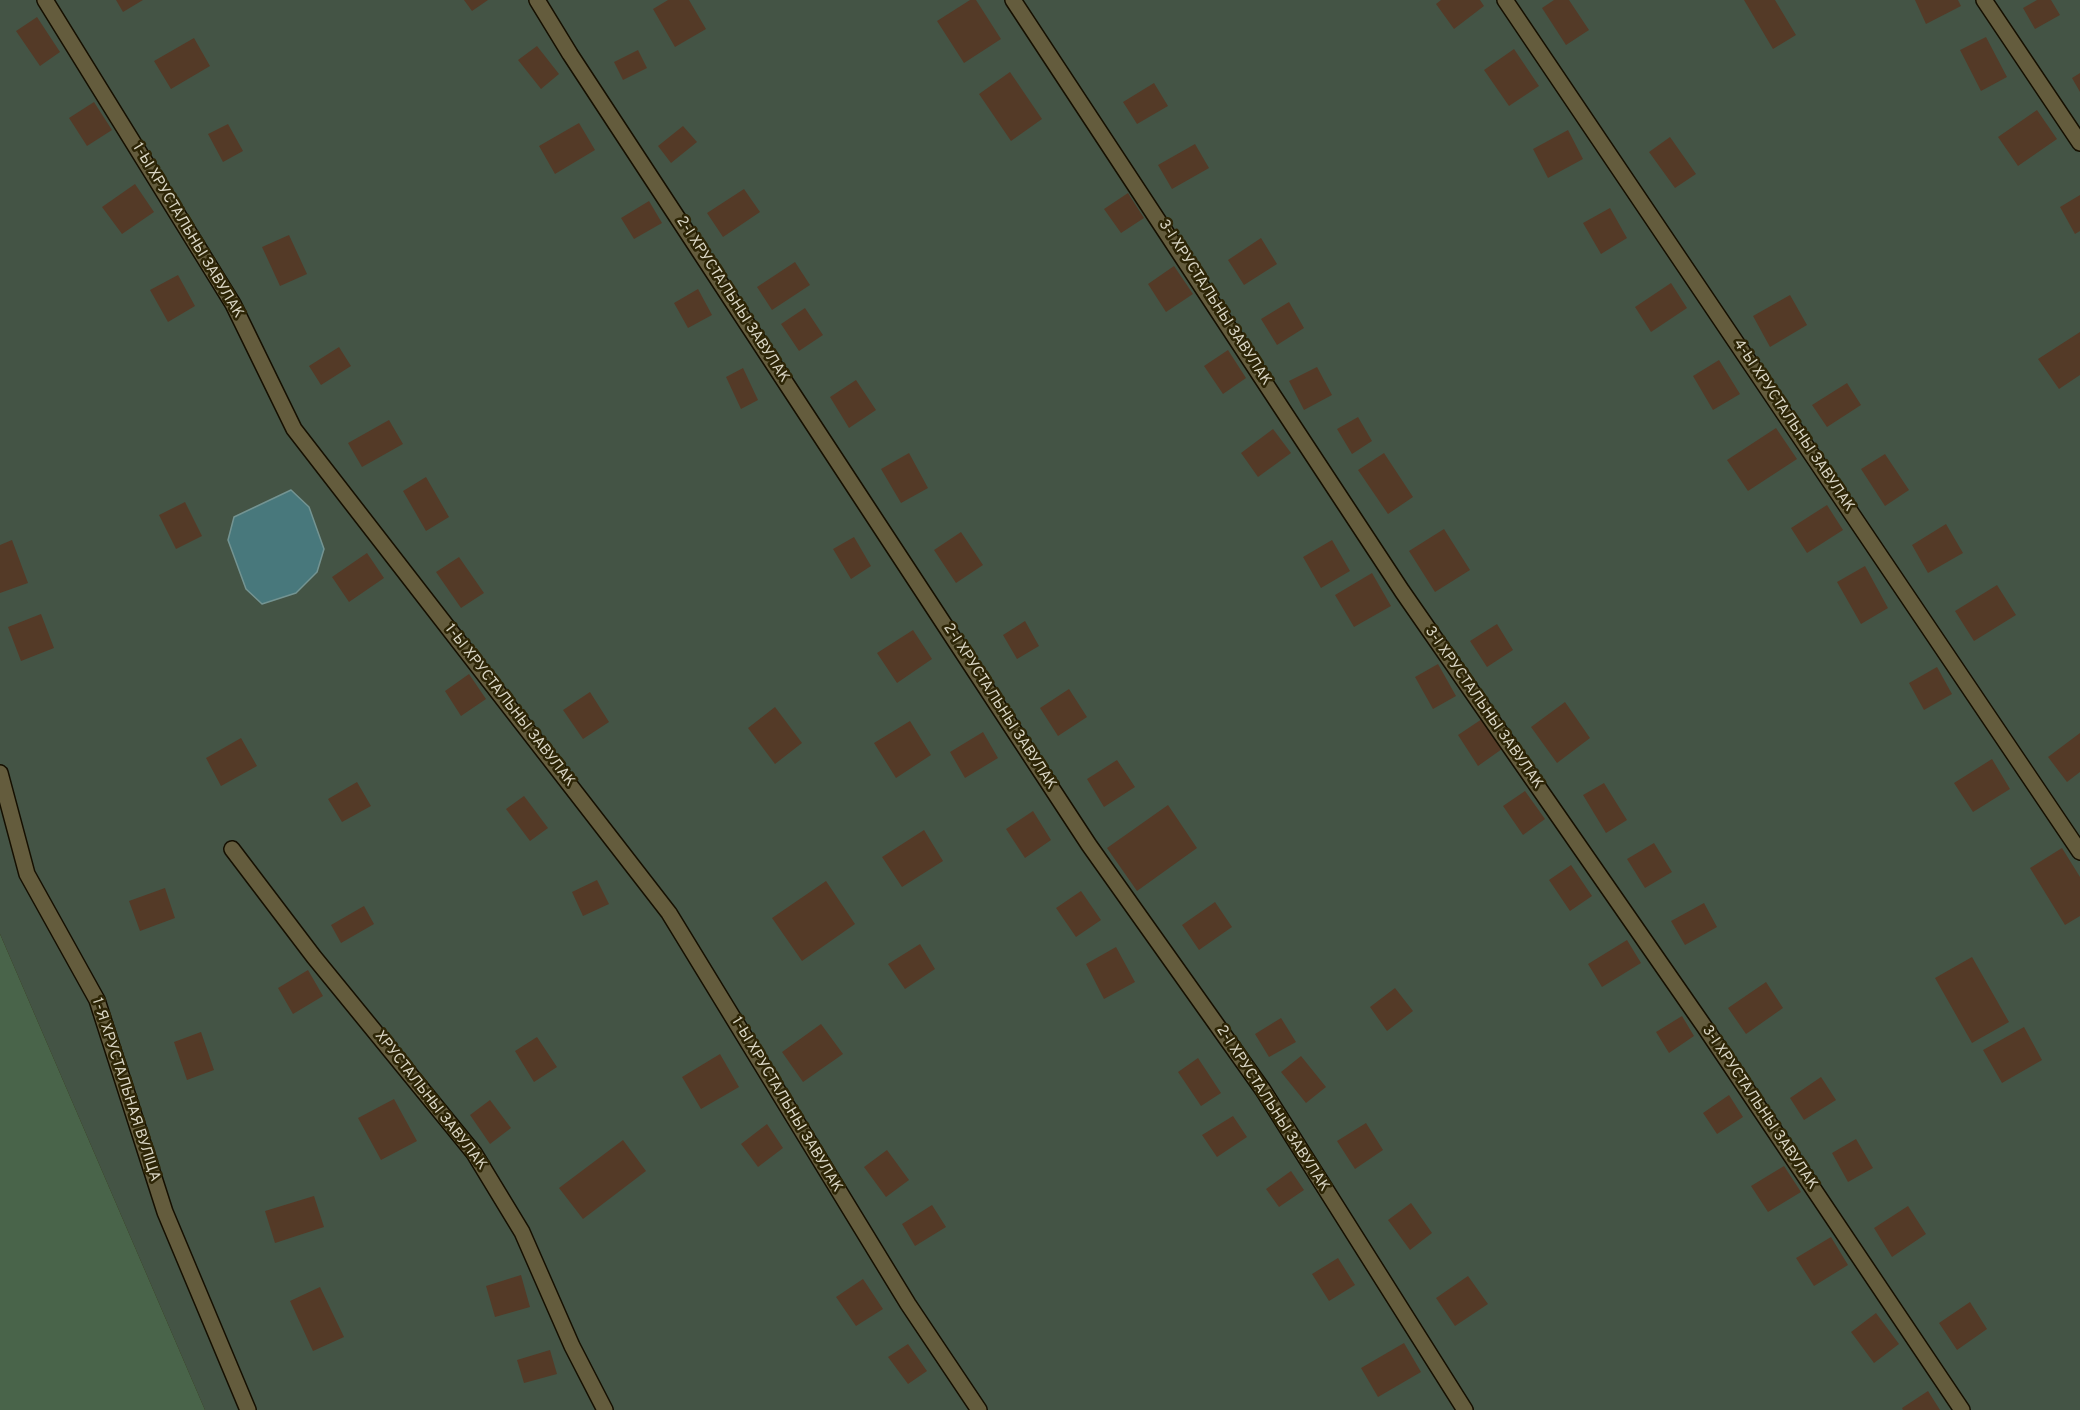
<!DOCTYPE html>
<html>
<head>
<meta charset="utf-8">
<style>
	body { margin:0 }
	canvas { display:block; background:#2e2607 }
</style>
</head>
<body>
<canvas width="2080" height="1410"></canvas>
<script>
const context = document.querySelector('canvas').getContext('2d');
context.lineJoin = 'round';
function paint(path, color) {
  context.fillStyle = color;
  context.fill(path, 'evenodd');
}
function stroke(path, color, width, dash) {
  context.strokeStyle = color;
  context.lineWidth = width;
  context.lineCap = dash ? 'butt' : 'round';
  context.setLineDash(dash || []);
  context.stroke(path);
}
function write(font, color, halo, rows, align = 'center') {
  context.font = font + ' Overpass,sans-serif';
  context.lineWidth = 5;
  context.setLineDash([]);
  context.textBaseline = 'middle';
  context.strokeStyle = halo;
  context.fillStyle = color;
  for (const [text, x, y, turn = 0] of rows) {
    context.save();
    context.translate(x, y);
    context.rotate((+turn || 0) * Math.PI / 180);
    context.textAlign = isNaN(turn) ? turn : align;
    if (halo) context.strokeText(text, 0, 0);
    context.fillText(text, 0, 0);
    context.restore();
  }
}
paint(new Path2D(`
	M0,0H2080V1410H205L0,934Z`), '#445445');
paint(new Path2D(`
	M0,934L205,1410H0Z`), '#49644a');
const water = new Path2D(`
	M291,490L309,507L324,549L317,572L296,593L262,604L246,589L228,540L234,517Z`);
paint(water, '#48787c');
stroke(water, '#749492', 1.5);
paint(new Path2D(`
	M116,0H143L123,12Z
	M464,0H488L472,11Z
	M668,0H689L706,29L675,47L653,9Z
	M970,0H976L1001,39L964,63L937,21Z
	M1441,0H1480L1484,6L1454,29L1436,4Z
	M1554,0H1569L1589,30L1566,45L1542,8Z
	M1744,0H1775L1796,35L1773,49Z
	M1915,0H1958L1961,6L1926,24Z
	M2037,0H2051L2060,15L2035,29L2023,8Z
	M37,17L60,52L40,66L16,31Z
	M1986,37L2007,77L1981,91L1960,50Z
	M194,38L210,66L171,89L154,61Z
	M537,46L559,74L541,89L518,60Z
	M1514,49L1539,86L1509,106L1484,70Z
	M638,50L647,68L623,80L614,62Z
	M1010,72L1042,119L1011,141L979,94Z
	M2080,73V92L2072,78Z
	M1154,83L1168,106L1137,124L1123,102Z
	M94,102L112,130L87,146L69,118Z
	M2037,110L2057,139L2018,166L1998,137Z
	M579,123L595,150L555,174L539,146Z
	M228,124L243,151L223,162L208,134Z
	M683,126L697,142L671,163L658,146Z
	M1568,130L1583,159L1548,178L1533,149Z
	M1670,137L1696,174L1675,188L1649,152Z
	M1195,144L1209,168L1172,189L1158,165Z
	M135,184L154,212L122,234L102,207Z
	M744,189L760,212L723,237L707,213Z
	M1128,193L1144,218L1121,233L1104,209Z
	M2080,195V231L2075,234L2060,207Z
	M649,201L662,223L634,239L621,218Z
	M1610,208L1627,238L1601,254L1583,223Z
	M289,235L307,274L280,286L262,247Z
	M1261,238L1277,264L1244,285L1228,260Z
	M795,262L810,285L772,310L757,287Z
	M1174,266L1193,294L1166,312L1148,284Z
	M178,275L195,306L168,322L150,290Z
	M1671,283L1687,308L1651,332L1635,307Z
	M698,289L712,315L688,328L674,303Z
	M1790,295L1807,325L1770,347L1753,316Z
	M1289,302L1304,328L1277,345L1261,319Z
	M805,308L823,335L799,351L781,324Z
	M2080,332V375L2059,389L2038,359Z
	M339,347L351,366L321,385L309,366Z
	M1228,350L1246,378L1223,394L1204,366Z
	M1719,360L1740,394L1713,410L1693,376Z
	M1317,367L1332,395L1304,410L1289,381Z
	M743,368L758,400L741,409L726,377Z
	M856,380L876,410L849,428L830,397Z
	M1847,383L1861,405L1827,427L1812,405Z
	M1358,417L1372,441L1352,454L1337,429Z
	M389,420L403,444L362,467L348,443Z
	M1776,428L1797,459L1748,491L1727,460Z
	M1273,429L1291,453L1258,477L1241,453Z
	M909,453L928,488L901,503L881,469Z
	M1384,453L1413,497L1388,514L1358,470Z
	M1885,454L1909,490L1885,506L1861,469Z
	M426,477L449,517L426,531L403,491Z
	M185,502L202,536L176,549L159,515Z
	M1827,505L1843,530L1807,553L1791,528Z
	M1946,524L1963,553L1928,573L1912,545Z
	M1444,529L1470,570L1435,592L1409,551Z
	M961,532L983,565L956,583L934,550Z
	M854,537L871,566L851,579L833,549Z
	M12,540L28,583L0,593V545Z
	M1332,540L1350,571L1321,588L1303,557Z
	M367,553L384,578L349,602L332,577Z
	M459,557L484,593L461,608L436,572Z
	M1865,566L1888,608L1861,624L1837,582Z
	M1372,573L1391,606L1354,627L1335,595Z
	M1997,585L2016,615L1974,641L1955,611Z
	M41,614L54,648L21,661L8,627Z
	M1025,621L1039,646L1017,659L1003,635Z
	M1497,624L1513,650L1487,667L1470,641Z
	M913,630L932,659L897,683L877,653Z
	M1438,664L1456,696L1433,709L1415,677Z
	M1937,667L1952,694L1924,710L1909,683Z
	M469,674L486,699L461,716L445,691Z
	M1069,689L1087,717L1058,736L1040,708Z
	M590,692L609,722L583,739L563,710Z
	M1565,702L1590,738L1557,763L1531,727Z
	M775,707L802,743L775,764L748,728Z
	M1482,719L1502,749L1478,766L1458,735Z
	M910,721L931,755L896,778L874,743Z
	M983,732L998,758L965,778L950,752Z
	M2080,733V772L2067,782L2048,757Z
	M241,738L257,766L221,786L206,758Z
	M1992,759L2010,789L1973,812L1954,783Z
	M1117,760L1135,787L1104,807L1087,779Z
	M357,782L371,806L342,822L328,799Z
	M1604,783L1627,820L1606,833L1583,795Z
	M1525,791L1545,819L1523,835L1503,806Z
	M524,796L548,828L530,841L506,809Z
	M1168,805L1197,848L1137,891L1107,848Z
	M1033,811L1051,840L1025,858L1006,829Z
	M924,830L943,861L902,887L882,857Z
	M1654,843L1672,872L1645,888L1627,859Z
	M2062,848L2080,877V916L2065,925L2030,868Z
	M1571,865L1592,896L1570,911L1549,880Z
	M597,880L609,904L583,916L572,892Z
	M826,881L855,924L802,961L772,918Z
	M165,888L175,918L140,931L129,901Z
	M1081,891L1101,920L1076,937L1056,908Z
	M1215,902L1232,927L1199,950L1182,925Z
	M1704,903L1717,927L1685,945L1671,921Z
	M364,906L374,924L341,943L331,925Z
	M1627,940L1641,963L1602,987L1588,964Z
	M920,944L935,969L905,989L888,964Z
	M1116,947L1135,982L1104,999L1086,964Z
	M1972,957L2009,1022L1972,1043L1935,978Z
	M308,970L323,996L293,1014L278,988Z
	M1766,982L1783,1008L1746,1034L1728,1008Z
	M1395,988L1413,1011L1387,1031L1370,1007Z
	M1682,1016L1694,1036L1669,1053L1656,1032Z
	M1281,1018L1296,1042L1269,1057L1255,1034Z
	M821,1024L843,1054L803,1082L782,1052Z
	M2024,1027L2042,1060L2002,1083L1983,1050Z
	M201,1032L214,1070L187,1080L174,1042Z
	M537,1037L557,1067L534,1082L515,1051Z
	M720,1054L739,1087L701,1109L682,1077Z
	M1301,1056L1326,1087L1306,1103L1281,1072Z
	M1198,1058L1221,1093L1201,1106L1178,1072Z
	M1821,1077L1836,1100L1804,1120L1790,1098Z
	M1729,1095L1743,1117L1717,1134L1703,1113Z
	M394,1099L417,1141L381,1160L358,1118Z
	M490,1100L511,1128L490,1144L470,1115Z
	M1233,1116L1247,1137L1217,1157L1202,1135Z
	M1366,1123L1383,1150L1355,1169L1337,1141Z
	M767,1124L783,1148L758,1167L741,1144Z
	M1856,1139L1873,1168L1848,1182L1832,1153Z
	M623,1140L646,1171L583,1219L559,1188Z
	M887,1150L909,1180L886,1197L864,1167Z
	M1784,1166L1801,1192L1768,1212L1751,1186Z
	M1291,1171L1304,1190L1279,1207L1266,1189Z
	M314,1196L324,1227L275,1243L265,1211Z
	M1411,1203L1432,1233L1410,1250L1388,1220Z
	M932,1205L946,1227L915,1246L902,1224Z
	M1908,1206L1926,1234L1892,1257L1874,1228Z
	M1831,1237L1848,1265L1814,1286L1796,1258Z
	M1338,1258L1355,1285L1329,1301L1312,1274Z
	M521,1275L530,1307L495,1317L486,1286Z
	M1468,1276L1488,1304L1455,1326L1436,1298Z
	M863,1279L883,1309L856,1326L836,1297Z
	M320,1287L344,1337L313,1351L290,1301Z
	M1970,1302L1987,1329L1957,1350L1939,1323Z
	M1876,1313L1899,1344L1874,1363L1851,1332Z
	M1404,1343L1421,1372L1378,1397L1361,1368Z
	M908,1344L927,1371L908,1384L888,1357Z
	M550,1350L557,1374L524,1383L517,1360Z
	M1928,1391L1940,1410H1903L1902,1408Z`), '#543a27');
const service = new Path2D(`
	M45,0L233,304L294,429L669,913L908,1304L979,1410
	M537,0L570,54L1089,845L1263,1090L1465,1410
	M1013,0L1402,591L1704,1026L1962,1410
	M1505,0L2080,852
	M1984,0L2080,143
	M0,773L27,874L97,1000L165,1212L248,1410
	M232,849L314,957L474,1153L522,1232L572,1346L605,1410`);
stroke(service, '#150f00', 18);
stroke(service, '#645c3d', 15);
write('15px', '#dad6c5', '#2e2607', [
	["1-Ы ХРУСТАЛЬНЫ ЗАВУЛАК",187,231,59],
	["2-І ХРУСТАЛЬНЫ ЗАВУЛАК",732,300,57],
	["3-І ХРУСТАЛЬНЫ ЗАВУЛАК",1214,303,57],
	["4-Ы ХРУСТАЛЬНЫ ЗАВУЛАК",1793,426,56],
	["1-Ы ХРУСТАЛЬНЫ ЗАВУЛАК",509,706,52],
	["2-І ХРУСТАЛЬНЫ ЗАВУЛАК",999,707,57],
	["3-І ХРУСТАЛЬНЫ ЗАВУЛАК",1483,708,55],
	["1-Я ХРУСТАЛЬНАЯ ВУЛІЦА",125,1090,72],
	["ХРУСТАЛЬНЫ ЗАВУЛАК",430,1101,52],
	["1-Ы ХРУСТАЛЬНЫ ЗАВУЛАК",786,1105,59],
	["3-І ХРУСТАЛЬНЫ ЗАВУЛАК",1759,1108,56],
	["2-І ХРУСТАЛЬНЫ ЗАВУЛАК",1272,1109,57]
]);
</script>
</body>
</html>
